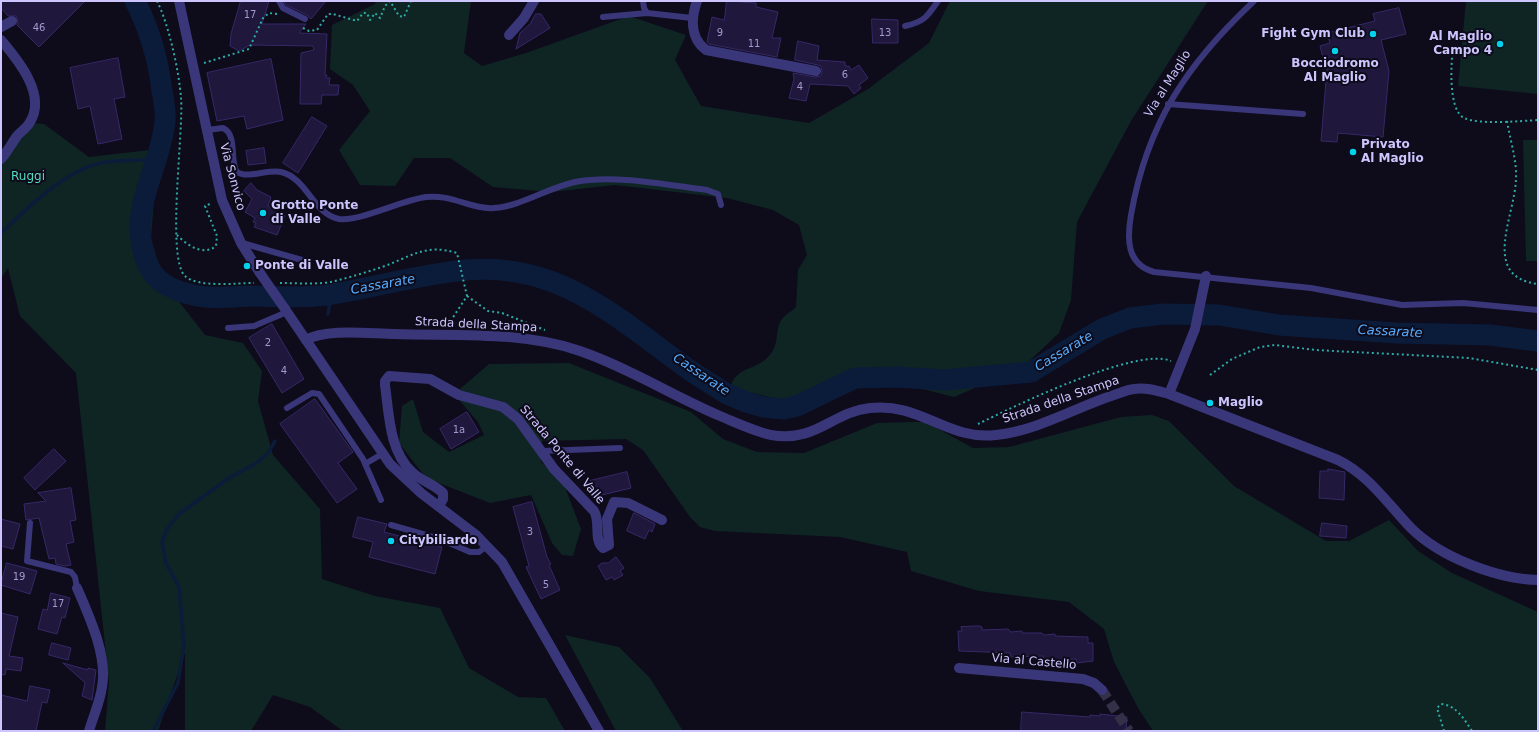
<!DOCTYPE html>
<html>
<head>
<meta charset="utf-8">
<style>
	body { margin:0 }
	#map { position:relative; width:1539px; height:732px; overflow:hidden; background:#0e0b1b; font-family:"DejaVu Sans",sans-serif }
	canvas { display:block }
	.frame { position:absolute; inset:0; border:2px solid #cdc6fe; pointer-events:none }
</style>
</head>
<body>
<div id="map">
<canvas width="1539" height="732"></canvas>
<div class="frame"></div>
</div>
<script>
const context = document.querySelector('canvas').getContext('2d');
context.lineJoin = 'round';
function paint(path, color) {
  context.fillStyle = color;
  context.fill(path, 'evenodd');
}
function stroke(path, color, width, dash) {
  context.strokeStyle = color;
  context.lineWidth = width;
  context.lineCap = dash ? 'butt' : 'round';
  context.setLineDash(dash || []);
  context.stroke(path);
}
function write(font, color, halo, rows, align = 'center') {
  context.font = font + ' "DejaVu Sans",sans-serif';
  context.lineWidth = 4;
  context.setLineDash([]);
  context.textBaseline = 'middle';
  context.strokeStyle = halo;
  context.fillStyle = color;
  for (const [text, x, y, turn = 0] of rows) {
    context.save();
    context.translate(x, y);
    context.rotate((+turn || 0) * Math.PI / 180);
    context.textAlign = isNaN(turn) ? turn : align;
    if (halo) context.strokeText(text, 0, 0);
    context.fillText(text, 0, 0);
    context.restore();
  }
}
paint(new Path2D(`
	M376,1H471L464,53L482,66L526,53L629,16L686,35L675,60L701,106L809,123L868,89L929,43L950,1H1208L1131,121L1077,222L1071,300L1059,333L1023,367L954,397L911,386L863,380L800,404L730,388C736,367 752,371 766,359C781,346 774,330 782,319C785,315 792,311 796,307L798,270L807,255L799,225L773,210L727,198L615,185L551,192L493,187L450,158H414L395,186L360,185L339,150L370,111L353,85L330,69L332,25L375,4Z
	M1466,1H1538V94L1458,86Z
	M30,123L44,124L89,157L158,149L151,238L163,281L205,335L243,343L262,371L258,401L273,455L320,509L322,579L375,596L440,608L469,668L518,697L546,698L565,731H343L310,707L273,695L251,731H185V653L158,731H105L109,682L76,373L20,316L8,268L1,278V159Z
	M1523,140H1538V261H1526Z
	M569,363L691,412L723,439L757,452L804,453L877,423L912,422H926L973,448L1009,447L1121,417L1152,415L1169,421L1234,486L1326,541H1349L1389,520L1418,551L1452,573L1538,612V731H1153L1138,708L1114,662L1104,629L1069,602L979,591L911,571L907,552L840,537L715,531L700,527L690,517L643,450L626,439L542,441L541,462L563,482L581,529L573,556L562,555L552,543L531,495L490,503L426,478L399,443L402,406L413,399L423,432L449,452L484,435L478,422L454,394L489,364Z
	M565,635L619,647L650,678L683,731H616Z`), '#0e2524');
stroke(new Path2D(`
	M1,233C26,209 66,170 101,163C118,159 139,161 156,160
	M328,314L331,295
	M153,731L178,683L184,645L179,587L166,563L162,542L167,529L179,514L229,478L258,462L269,452L275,441`), '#0b1c3a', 3.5);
stroke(new Path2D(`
	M135,1C150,30 158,58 162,91C164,101 166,112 165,122C159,175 124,212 149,267C157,284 175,291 193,295C210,299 230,297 247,296C275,296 305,299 333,294C377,287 421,274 466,270C556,262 613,314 680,363C694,374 710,383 725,393L746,402L763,407L784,409L797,406L855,378L896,377L944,380L1031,372L1102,329L1130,318L1163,314L1219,315L1279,325L1396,333L1490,335L1538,341`), '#0b1c3a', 21);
const building = new Path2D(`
	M1,1H85L39,47L17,25L18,21L16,16H8L1,8Z
	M241,1H269L262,24H306L299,33L327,34L325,75H327L326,78H330L329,85H339L338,95H322L321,104H300L301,53L314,50L313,46L250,45L239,51L230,46L231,34Z
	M284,1H326L311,19L307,15L286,5Z
	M727,1L756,3V7L778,12L772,38H781L777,57L709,44L707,42L712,17L724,20Z
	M1399,8L1406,34L1381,40L1389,71L1383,137L1338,133L1337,142L1321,141L1328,57L1323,58L1320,46L1330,43L1327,33L1375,21L1373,14Z
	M536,14H541L550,28L516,49L520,33L530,24Z
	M872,19L898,20V43H873Z
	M798,41L819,46L817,60L845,62V66H849L851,70L859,65L868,78L859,85L861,88L854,94L848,86L810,84L806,101L789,98L794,79L793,73L815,77L821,76L822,72L821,66L818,65L795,60Z
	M118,58L125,97L114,99L122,139L98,144L90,106L78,109L70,68Z
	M271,59L283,120L247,129L244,116L217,121L207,73Z
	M312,117L327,126L298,173L283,163Z
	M264,148L266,163L248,165L246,151Z
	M251,183L257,190L271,197L268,206L285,216L277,235L254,227L256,223L253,222L255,218L245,212L252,199L244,191Z
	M272,324L304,379L282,393L249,338Z
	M315,399L353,452L338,463L357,489L337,503L280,424Z
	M467,412L479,432L451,449L440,429Z
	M54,449L66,461L35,490L24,478Z
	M1328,469L1345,472L1344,500L1319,498L1320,471H1328Z
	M627,472L631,488L594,497L590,481Z
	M71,488L76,520L70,521L74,542L66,544L71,565L65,566L56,564L55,558L49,559L39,518L26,520L24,504L46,501L38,493Z
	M532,502L547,557L551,564L549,565L560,590L541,599L526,567L529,566L513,507Z
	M634,513L655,524L652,532L649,530L645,539L627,531Z
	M358,517L387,524L384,532L442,547L435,574L369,557L373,542L353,537Z
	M1,519L20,524L13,549L1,546Z
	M1322,523L1347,526L1346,538L1320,536Z
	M616,557L624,568L620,571L623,575L614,580L612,577L606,580L598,566L602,563H608Z
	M7,563L37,571L30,594L1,585Z
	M51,593L70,598L65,618L62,617L57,634L38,629L43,609L47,610Z
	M1,613L18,617L9,656L23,658L21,671L6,669L5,675L1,674Z
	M979,626L982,627V630L1008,629L1011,632L1022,631V633H1042L1044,635L1055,634V636L1088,637V643H1093V661L1077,663L1076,659L1044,660L1043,656L1011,657L1010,653L959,651L958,631H962L961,627Z
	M52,643L71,648L68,660L49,655Z
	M63,663L88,670V668L96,670L92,700L82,696L85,683Z
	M30,686L50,690L47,703L42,702L36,731H1V695L27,701Z
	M1022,712L1090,717V715L1100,716V714L1127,717L1126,731H1021Z`);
paint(building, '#1f173c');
stroke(building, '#372968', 1);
stroke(new Path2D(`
	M1102,690L1129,731`), '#343048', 10, [10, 5]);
stroke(new Path2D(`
	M157,1C169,25 179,71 181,98C184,130 166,258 185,276C198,288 237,283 254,283
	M303,28L309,31L317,30L328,14H333L357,21L363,13H367L370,20L375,13L380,18L385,6L390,1L399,16L404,17L411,1
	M1453,48C1451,63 1448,110 1464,118C1479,125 1521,121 1538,120
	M204,63L249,49L263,18L269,13L277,14
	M1507,121C1510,140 1517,160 1516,179C1515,216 1480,277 1538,284
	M177,235C186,244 202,257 216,246L217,236L205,206L212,203
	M280,283C298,283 318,285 335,281C351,277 367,272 382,267C411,257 425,243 457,253L467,296L448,325
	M467,296L488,311L502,313L545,330
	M1210,375L1232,359L1260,347L1275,345L1315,350L1469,358L1538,370
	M978,424C1013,407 1137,346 1171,361
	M1444,731L1437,708L1441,704C1456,705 1464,719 1472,731`), '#2daba5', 2, [2, 3]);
stroke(new Path2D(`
	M279,1L283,8L305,19
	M643,1L644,8L647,13L692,18
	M1254,1C1187,64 1147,123 1131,215C1127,238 1126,264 1154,272L1311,288L1402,305L1463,303L1538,310
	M603,17L647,13
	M905,26C924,22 927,17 938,1
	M1168,104L1303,114
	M207,130L223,128C238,135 229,160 237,172C247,179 268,169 281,172C307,178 313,214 339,219C359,222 402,200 426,197C452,194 472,210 494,208C522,206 547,188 575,182C615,174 666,185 707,190L718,194L721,205
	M242,243L309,262
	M228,328L254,326L287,312
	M287,408L312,393L319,394L363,459L381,500
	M543,451L620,448
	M365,464L382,454
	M30,523L27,561L71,572L75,577L77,588
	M391,525L440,539L470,552H479L488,545`), '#3a367a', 6);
stroke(new Path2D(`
	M697,1C691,18 690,38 706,50L816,71
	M1,27L12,21
	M509,35L524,18L534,1
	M1,40C18,60 47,95 30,122C27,128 21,131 17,136C12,143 7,152 1,159
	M306,340C327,328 371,334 395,334C456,336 522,331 580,351C629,368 673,396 720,416C737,423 754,431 771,435C816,443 832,412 870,408C920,402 948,441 996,435C1035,431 1071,410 1108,397C1116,395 1125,390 1134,389C1146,387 1158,391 1169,394L1338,460C1370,476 1387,503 1411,528C1440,557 1497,579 1538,580
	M1169,394L1195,329L1206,276
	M439,506L443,499V493C434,484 421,481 412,472C389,451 389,413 385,385V381L389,376L430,379L459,395L503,407L518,419L554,469L594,511C601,522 593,539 603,548L609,545L607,519L614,502L628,503L662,520
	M77,588C89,616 108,656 102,687C100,702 93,717 89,731
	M959,668L1083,679L1094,683L1102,690`), '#3a367a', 10);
stroke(new Path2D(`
	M179,1L222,200L241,243L260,273
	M285,309L390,464L421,493L476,535L502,562L599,731`), '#3a367a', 10);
stroke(new Path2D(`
	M260,273L285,309`), '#3a367a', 10);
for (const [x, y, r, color] of [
	[1373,34,4,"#03d2ed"],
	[1500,44,4,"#03d2ed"],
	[1335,51,4,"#03d2ed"],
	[1353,152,4,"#03d2ed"],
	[263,213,4,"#03d2ed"],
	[247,266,4,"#03d2ed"],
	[1210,403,4,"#03d2ed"],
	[391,541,4,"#03d2ed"]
]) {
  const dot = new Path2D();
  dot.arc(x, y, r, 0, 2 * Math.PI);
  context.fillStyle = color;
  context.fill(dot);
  stroke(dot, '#0e0b1b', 1.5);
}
write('10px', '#a29ace', null, [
	["17",250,15],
	["46",39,28],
	["9",720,33],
	["13",885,33],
	["11",754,44],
	["6",845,75],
	["4",800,87],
	["2",268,343],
	["4",284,371],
	["1a",459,430],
	["3",530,532],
	["19",19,577],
	["5",546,585],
	["17",58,604]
]);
write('bold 12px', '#cdc6fe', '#0e0b1b', [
	["Fight Gym Club",1365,34,"right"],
	["Al Maglio",1492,37,"right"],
	["Campo 4",1492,51,"right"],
	["Bocciodromo",1335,64,"center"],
	["Al Maglio",1335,78,"center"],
	["Privato",1361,145],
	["Al Maglio",1361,159],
	["Grotto Ponte",271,206],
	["di Valle",271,220],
	["Ponte di Valle",255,266],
	["Maglio",1218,403],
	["Citybiliardo",399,541]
], 'left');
write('12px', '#cdc6fe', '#0e0b1b', [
	["Via al Maglio",1168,84,-58],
	["Via Sonvico",232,177,75],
	["Strada della Stampa",476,325,3],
	["Strada della Stampa",1061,400,-19],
	["Strada Ponte di Valle",562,455,50],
	["Via al Castello",1034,662,5]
]);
write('12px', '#54dcbc', '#0e0b1b', [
	["Ruggi",28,177]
]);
write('italic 13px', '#55acfd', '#0e0b1b', [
	["Cassarate",383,285,-10],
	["Cassarate",1390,332,3],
	["Cassarate",1064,352,-31],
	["Cassarate",701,375,34]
]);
</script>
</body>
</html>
